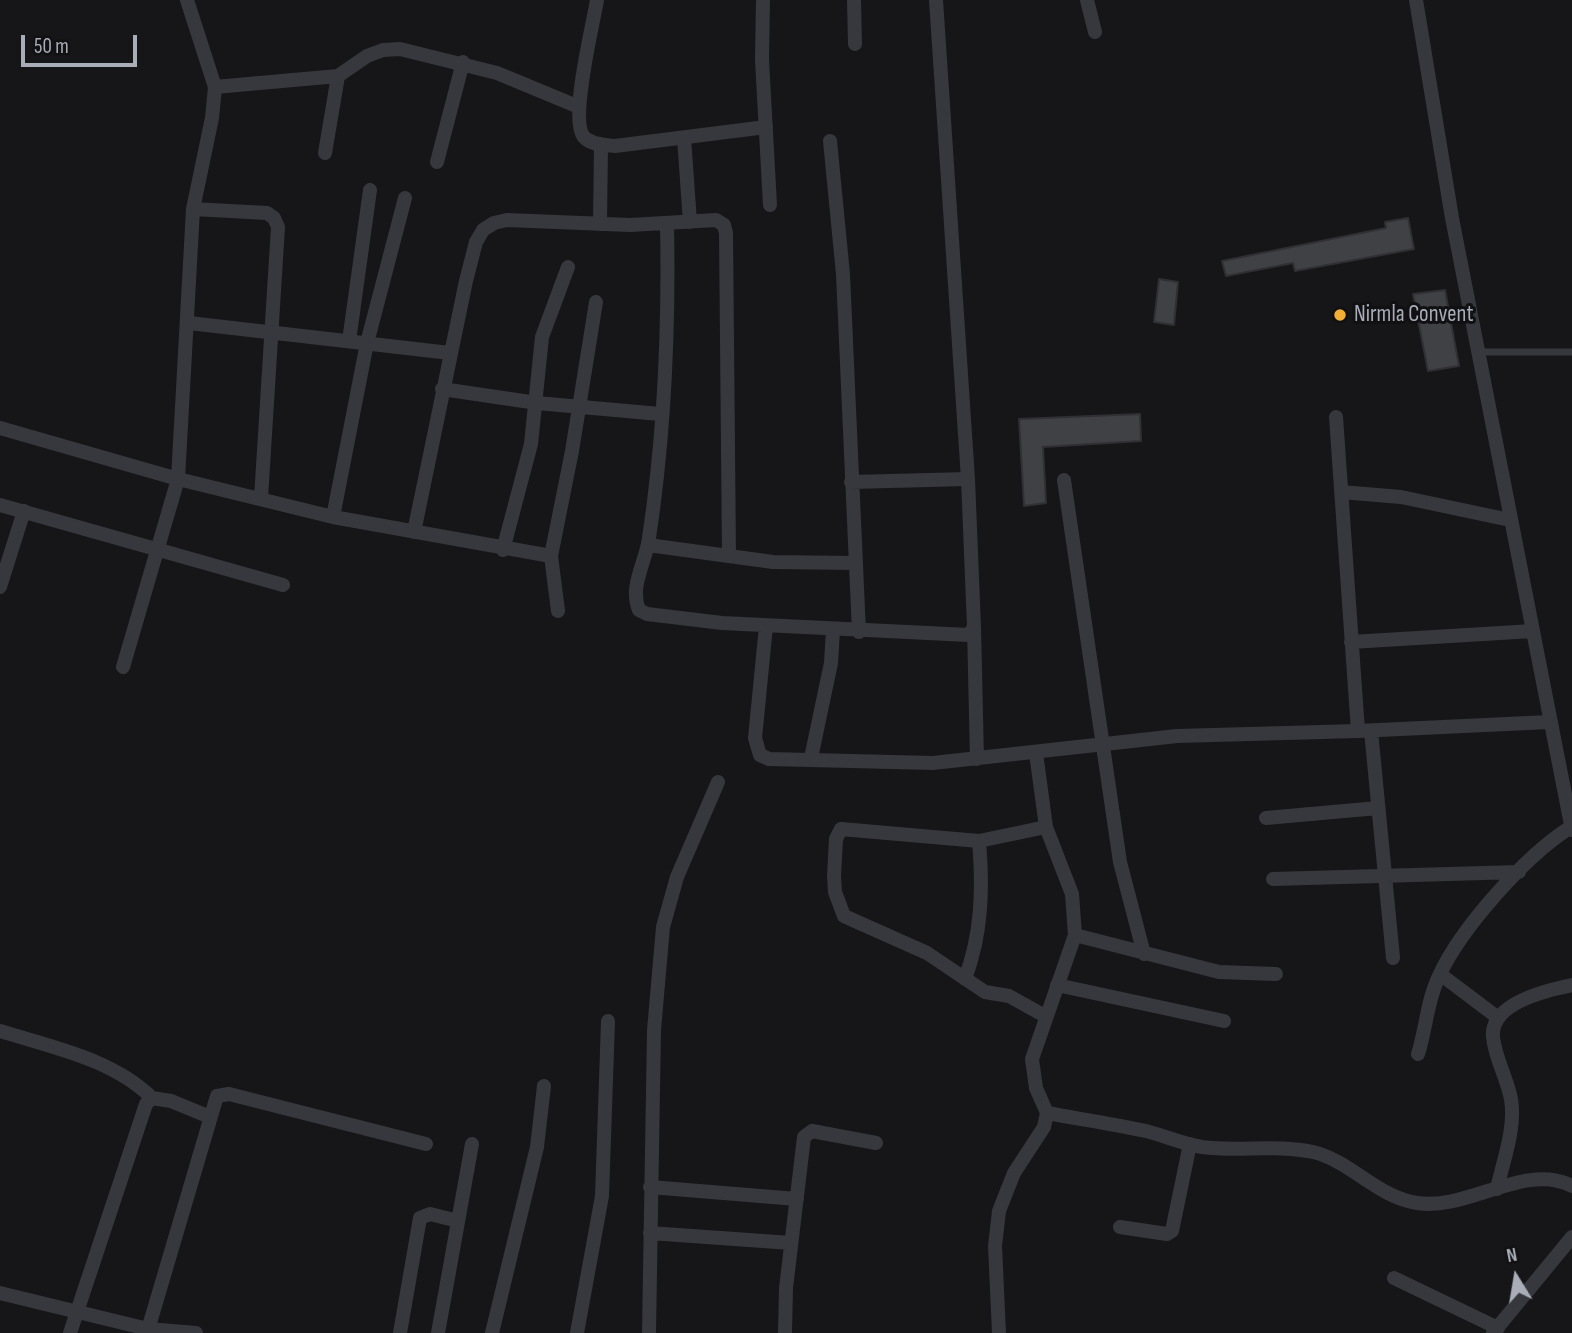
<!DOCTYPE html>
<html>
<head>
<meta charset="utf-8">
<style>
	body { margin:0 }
	#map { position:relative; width:1572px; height:1333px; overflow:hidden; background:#161618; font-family:"Sofia Sans Condensed",sans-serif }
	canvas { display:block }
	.north { position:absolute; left:1481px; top:1242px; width:70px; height:70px; -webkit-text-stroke:5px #111113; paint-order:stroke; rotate:349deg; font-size:19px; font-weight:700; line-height:28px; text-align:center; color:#a8adb8 }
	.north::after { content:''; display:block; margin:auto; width:24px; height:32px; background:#a8adb8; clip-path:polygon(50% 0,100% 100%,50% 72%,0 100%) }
	.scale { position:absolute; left:21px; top:35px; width:116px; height:32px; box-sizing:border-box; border:4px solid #a8adb8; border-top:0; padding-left:9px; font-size:21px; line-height:24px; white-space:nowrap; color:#a8adb8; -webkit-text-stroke:5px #111113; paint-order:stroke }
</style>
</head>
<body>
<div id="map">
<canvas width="1572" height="1333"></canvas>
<div class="north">N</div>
<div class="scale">50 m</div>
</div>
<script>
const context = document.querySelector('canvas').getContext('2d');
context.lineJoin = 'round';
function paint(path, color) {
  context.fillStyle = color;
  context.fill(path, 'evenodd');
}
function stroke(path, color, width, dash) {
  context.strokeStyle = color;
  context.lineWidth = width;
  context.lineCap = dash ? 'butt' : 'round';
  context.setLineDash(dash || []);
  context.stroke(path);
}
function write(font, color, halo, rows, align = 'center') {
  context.font = font + ' "Sofia Sans Condensed",sans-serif';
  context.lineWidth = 6;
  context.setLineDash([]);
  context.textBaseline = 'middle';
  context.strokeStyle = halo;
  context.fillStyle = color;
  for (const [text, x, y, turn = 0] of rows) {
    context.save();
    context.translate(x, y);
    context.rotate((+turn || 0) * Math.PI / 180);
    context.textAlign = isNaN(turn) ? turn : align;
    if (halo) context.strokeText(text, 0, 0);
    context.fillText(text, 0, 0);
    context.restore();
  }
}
const building = new Path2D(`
	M1408,218L1414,249L1295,271L1293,263L1226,276L1222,261L1386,228L1385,222Z
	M1159,279L1178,282L1174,325L1154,322Z
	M1445,290L1459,366L1428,371L1413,294Z
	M1140,414L1141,441L1043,447L1046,503L1024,506L1019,419Z`);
paint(building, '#404145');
stroke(building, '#303034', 2);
stroke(new Path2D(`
	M1478,352H1572`), '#37383d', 7);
stroke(new Path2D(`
	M597,0C593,25 569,120 584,137C591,145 605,145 615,146L766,127
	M763,0L762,60L770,205
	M854,0L855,44
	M1087,0L1095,32
	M1416,0L1452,218L1572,830
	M215,87L338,76L367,56L383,50L400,49L497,73L579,107
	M684,138L690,222
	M830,141L843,274L859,632
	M325,153L338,76
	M437,162L463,62
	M193,209L267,213L274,218L278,227L261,498
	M667,223C669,324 664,438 649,538C646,562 629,586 639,610L647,614L722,623L969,635L974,627L968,479L936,0
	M600,224L601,145
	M189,323L450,353
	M349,341L370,190
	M442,389L537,403L660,414
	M1336,417L1358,731
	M0,428L178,479L193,209L212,118L215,87L187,0
	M1064,480L1120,862L1144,954
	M851,482L968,479
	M1341,492L1401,497L1510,520
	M0,505L283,585
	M333,517L367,343L405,198
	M414,532L466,281L476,242L483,230L494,223L507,220L630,225L716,220L724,225L726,233L729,556
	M648,545L773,562L855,563
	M503,550L531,444L542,337L568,267
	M0,587L24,511
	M558,611L551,556L572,451L596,302
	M766,626L755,738L760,755L769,759L933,763L1177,736L1358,731L1549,722
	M974,627L977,759
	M1351,642L1533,631
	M123,667L178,479L333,517L551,556
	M1371,731L1393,958
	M811,758L831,663L833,630
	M1266,818L1378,808
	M1273,879L1519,872
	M1075,935L1219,972L1276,974
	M1440,974L1497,1017
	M965,979C982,933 983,889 979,841
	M1057,985L1224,1021
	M1045,1016L1009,996L985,992L927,953L844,916L835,892L834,876L836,839L841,829L979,841L1046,827
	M0,1031C51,1047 113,1059 152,1098
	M1418,1054C1426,1029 1427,1001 1439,976C1461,928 1526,855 1571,827
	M1047,1113C1080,1119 1113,1124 1146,1131C1165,1136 1183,1144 1202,1147C1239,1152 1276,1144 1313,1152C1351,1161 1377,1197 1417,1203C1468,1211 1524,1162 1572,1186
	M650,1187L797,1199
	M1497,1189C1503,1161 1516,1128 1511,1099C1507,1078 1495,1058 1493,1037C1490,1003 1547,990 1572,985
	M1120,1227L1167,1234L1172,1231L1190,1144
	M650,1233L791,1243
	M1394,1278L1498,1328
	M0,1293L148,1329L196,1333
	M70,1333L146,1104L152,1098L171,1101L210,1117
	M147,1333L217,1096L229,1094L426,1144
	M400,1333L420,1218L430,1214L458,1221
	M438,1333L472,1144
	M492,1333L537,1147L544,1086
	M577,1333L602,1196L608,1021
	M649,1333L654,1030L663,927L677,877L718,782
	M785,1333L786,1288L804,1137L812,1131L876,1143
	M999,1333L995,1246L999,1211L1014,1173L1044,1127L1047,1113L1036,1088L1032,1059L1075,935L1072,894L1046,827L1036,753
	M1493,1333L1572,1237`), '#37383d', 14);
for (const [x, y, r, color] of [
	[1340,315,7,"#f2b134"]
]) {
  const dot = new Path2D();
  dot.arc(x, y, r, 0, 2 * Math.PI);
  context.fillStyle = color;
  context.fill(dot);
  stroke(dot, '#111113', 2.5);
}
write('23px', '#a8adb8', '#111113', [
	["Nirmla Convent",1354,315]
], 'left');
</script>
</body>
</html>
